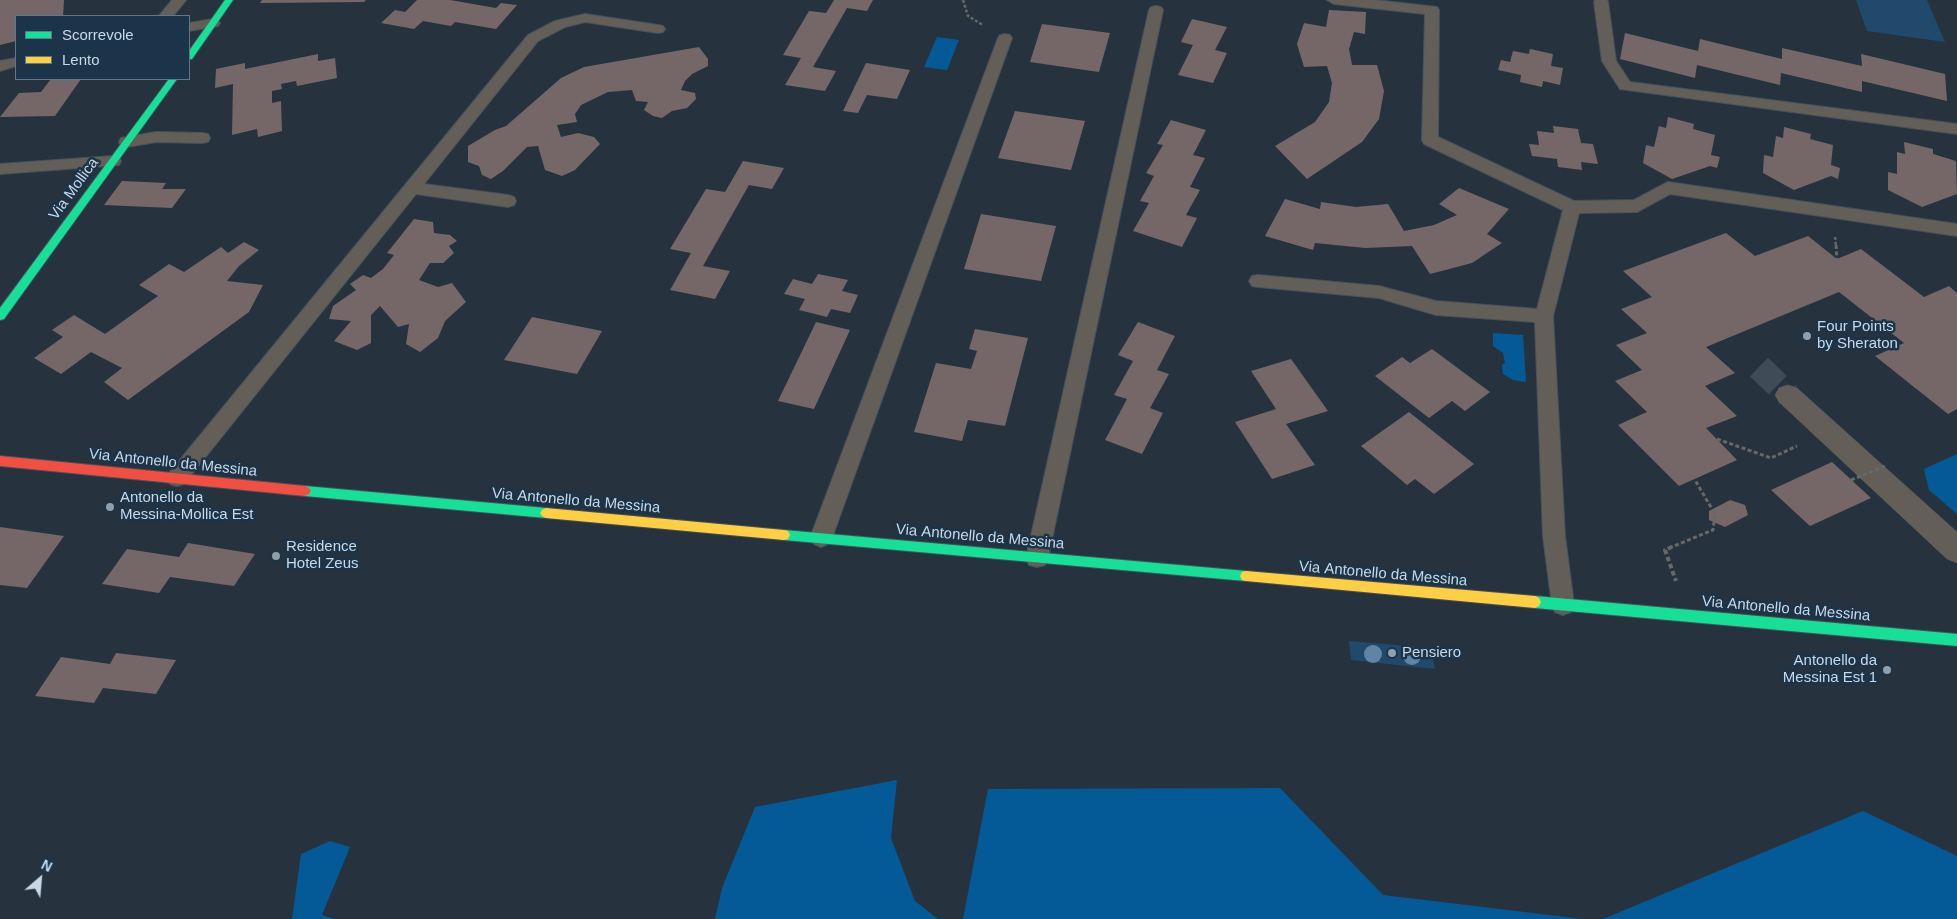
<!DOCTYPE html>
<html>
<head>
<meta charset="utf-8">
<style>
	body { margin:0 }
	#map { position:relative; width:1957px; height:919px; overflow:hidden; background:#26333e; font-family:Helvetica,sans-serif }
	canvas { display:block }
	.legend { position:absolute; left:15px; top:15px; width:175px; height:65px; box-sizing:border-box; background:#1c3449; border:1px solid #627688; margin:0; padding:6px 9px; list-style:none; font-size:15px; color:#cad8e6 }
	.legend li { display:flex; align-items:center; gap:10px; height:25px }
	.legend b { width:25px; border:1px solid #627688 }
	.north { position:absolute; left:15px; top:854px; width:50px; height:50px; -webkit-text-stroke:4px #1c3449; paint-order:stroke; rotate:27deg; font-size:14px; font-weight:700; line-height:20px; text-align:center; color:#cad8e6 }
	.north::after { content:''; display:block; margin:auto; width:18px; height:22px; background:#cad8e6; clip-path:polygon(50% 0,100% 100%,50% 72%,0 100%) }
</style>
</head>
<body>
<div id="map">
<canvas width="1957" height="919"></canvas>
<ul class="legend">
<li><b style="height:6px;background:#16e098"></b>Scorrevole</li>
<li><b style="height:6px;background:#ffcf43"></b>Lento</li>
</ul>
<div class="north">N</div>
</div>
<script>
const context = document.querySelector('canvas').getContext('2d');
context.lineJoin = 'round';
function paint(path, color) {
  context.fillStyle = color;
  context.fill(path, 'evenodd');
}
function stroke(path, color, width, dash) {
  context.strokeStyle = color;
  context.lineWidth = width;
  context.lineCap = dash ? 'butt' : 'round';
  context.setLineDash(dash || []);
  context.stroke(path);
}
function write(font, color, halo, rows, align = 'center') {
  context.font = font + ' Helvetica,sans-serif';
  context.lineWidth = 5;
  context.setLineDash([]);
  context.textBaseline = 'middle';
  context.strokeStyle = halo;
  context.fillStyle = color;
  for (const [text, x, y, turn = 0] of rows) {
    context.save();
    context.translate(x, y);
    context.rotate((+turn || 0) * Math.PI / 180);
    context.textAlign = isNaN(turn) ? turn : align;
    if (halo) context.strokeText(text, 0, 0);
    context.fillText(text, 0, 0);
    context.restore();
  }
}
paint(new Path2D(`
	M1856,0H1927L1945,42L1867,31Z
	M1349,641L1431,648L1435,669L1351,660Z`), '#21496b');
paint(new Path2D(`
	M937,37L959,40L947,70L924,67Z
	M1493,333L1523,335L1526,382L1513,380L1503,374L1502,365L1505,363L1503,353L1493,346Z
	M1957,454V514L1929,490L1924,469Z
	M897,780L891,838L915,901L938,919H715L722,888L755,807Z
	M1280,788L1383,895L1583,919H963L988,789Z
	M1863,811L1957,856V919H1603Z
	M330,841L350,847L322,915L334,919H292L301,854Z`), '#035a97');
paint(new Path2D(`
	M0,0H64L63,16H16V41L0,45Z
	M262,0H366L364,2L260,3Z
	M417,0H450L496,8L501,3L517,5L496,29L455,22L451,26L423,21L414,29L381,23L395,10L405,12Z
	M834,0H873L867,11L847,8L813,67L836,71L825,91L785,85L801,58L783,55L809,11L826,13Z
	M1329,10L1366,12L1365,34L1354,32L1349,49L1352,65H1377L1384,91L1379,119L1362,142L1307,179L1275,146L1315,122L1329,102L1332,83L1327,66L1304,67L1297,44L1304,23L1326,27Z
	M1192,19L1227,27L1215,50L1227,53L1213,83L1178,75L1193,45L1181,42Z
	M1042,24L1110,33L1099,72L1030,62Z
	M1625,33L1698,51L1700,39L1782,59V48L1862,66L1861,54L1945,74L1947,101L1862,81V92L1781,73L1780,85L1697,65L1695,78L1620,59Z
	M699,47L708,59V66L692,74L685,81L681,90L695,93L696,99L687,108L672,111L662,118L653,116L644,110L648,102L636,101L632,90L608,92L581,105L575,114L577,122L557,125L561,137L578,133L594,137L600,144L575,170L562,176L545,170L538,146L527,147L503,171L491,179L482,175L479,166L468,162V146L495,130L506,126L561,78L584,67Z
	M1530,49L1553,54L1551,66L1563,68L1560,85L1543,81L1542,87L1520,82L1521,75L1498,70L1501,60L1510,62L1513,51L1529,54Z
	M318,54V61L335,58L337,78L297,86L296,81L281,84L282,89L272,91V103L281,101L282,131L258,137L257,129L232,135L233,84L215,88L216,69L245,63V69Z
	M866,63L910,70L897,99L867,95L858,113L843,111Z
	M51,79H81L55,116L0,117L19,93L41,92Z
	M1015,111L1085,121L1071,170L998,158Z
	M1668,117L1694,124L1693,129L1715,135L1711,155L1720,157L1717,168L1710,166L1672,179L1643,163L1646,145L1654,147L1659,126L1666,128Z
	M1171,120L1206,130L1193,155L1205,158L1190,187L1200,190L1186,215L1197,218L1182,247L1133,231L1149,203L1140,201L1154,176L1146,173L1163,145L1157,144Z
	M1553,126L1578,129L1581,143L1593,144L1598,164L1581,162L1582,170L1558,167L1557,159L1532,156L1529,144L1539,145L1537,131L1554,133Z
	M1784,127L1811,134L1810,139L1833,145L1831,165L1840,168L1838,179L1831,176L1794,190L1763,173L1764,155L1773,157L1776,136L1783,138Z
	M1904,142L1933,149V154L1956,161L1957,194L1922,207L1888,190V172L1897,174V152L1905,154Z
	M743,161L784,168L772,189L749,185L703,266L730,271L715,299L670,290L691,253L670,249L706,189L725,192Z
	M122,181L166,183L162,189H186L172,208L104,205Z
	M1459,188L1509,209L1487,234L1502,243L1472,263L1430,274L1412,246L1365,248L1315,243L1313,250L1265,236L1285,199L1320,209L1321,202L1356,207L1388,204L1404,231L1434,225L1457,215L1439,204Z
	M981,214L1056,226L1041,281L964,269Z
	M414,219L433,222L434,233L450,235L457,241L449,246L454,253L443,263H430L419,280L438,287L452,283L466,302L445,321L438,338L420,352L406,344L409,324L398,327L380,306L371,315V343L357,350L334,341L351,321L329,319L333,306L356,290L350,284L363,275L371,278L383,269L394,255L387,253Z
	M1726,233L1755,256L1808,236L1837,259L1861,249L1924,297L1949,286L1957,293V409L1948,414L1875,356L1904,343L1839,292L1706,347L1735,373L1705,386L1737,416L1706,428L1737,460L1679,486L1618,425L1647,412L1615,381L1642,370L1616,345L1647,333L1621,309L1652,297L1623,271Z
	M244,242L259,250L239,266L227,281L263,285L249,312L128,400L104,382L122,368L91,352L61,374L34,358L63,337L52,330L74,315L105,334L158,296L139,285L169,264L184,272L221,247L228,253Z
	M818,274L848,280L842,291L858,295L850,313L831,309L827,317L799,310L805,299L784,294L793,279L812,284Z
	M532,317L602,331L577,374L504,360Z
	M816,322L850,330L814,409L778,401Z
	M1138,322L1175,336L1157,370L1169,374L1150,408L1163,413L1142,454L1105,440L1127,399L1114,395L1133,361L1118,355Z
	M975,329L1028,338L1005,426L968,420L962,441L914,432L936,363L971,369L977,351L969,349Z
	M1432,349L1490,392L1465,411L1452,401L1429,418L1375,376L1402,357L1410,363Z
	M1291,359L1328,411L1286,424L1315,465L1272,479L1235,422L1276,409L1251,371Z
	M1409,412L1474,464L1434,494L1415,479L1407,485L1361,446Z
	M1832,462L1871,498L1810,526L1771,490Z
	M1730,500L1745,505L1748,515L1725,527L1709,520V511Z
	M0,527L64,536L27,588L0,585Z
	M188,543L255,554L234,586L170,577L159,593L102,584L127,549L179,557Z
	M116,653L176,660L156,694L103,688L94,703L35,696L61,657L110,664Z`), '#756768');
stroke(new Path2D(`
	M1759,367L1788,395`), '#3f4c57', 26, [26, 13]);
const lane = new Path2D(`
	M172,0H186L173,16H159Z
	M1327,0H1375L1437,7L1439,10L1438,137L1574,201L1634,200L1668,182L1957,224V236L1670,194L1637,212L1579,213L1553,316L1565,536L1574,605L1571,612L1563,615L1555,612L1552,605L1543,536L1535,322L1436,315L1379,298L1258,287L1252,286L1249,281L1252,276L1258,275L1379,286L1436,301L1537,309L1563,210L1424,144L1422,140L1425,14L1334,4Z
	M1595,0H1607L1608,2L1616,61L1630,82L1957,124V134L1620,89L1602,61L1594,2Z
	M1156,6L1161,7L1163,10L1048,558L1045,565L1037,567L1029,565L1026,558L1149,10L1151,7Z
	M585,14L658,25L663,26L665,29L663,32L658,33L585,22L565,27L538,41L424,184L508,195L514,197L516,201L514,205L508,207L416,194L184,484L177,486L170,484L167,478L170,472L528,35L555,21Z
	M213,19L218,20L220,23L218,26L189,31V23Z
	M1005,34L1010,35L1012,38L832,538L828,544L821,547L814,544L810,538L998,38L1000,35Z
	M16,58V66L0,71V61Z
	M156,132L202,133L208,134L210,138L208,142L202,143L156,142L127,147L121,146L119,142L121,138Z
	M113,156L119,157L121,161L119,165L0,174V164Z`);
const street = new Path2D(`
	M1788,385L1797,388L1957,532V563L1947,559L1779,402L1775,395L1779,388Z`);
const fast = new Path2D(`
	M225,0H233L192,59H189V51Z
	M169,79H177L4,319L0,320V308Z
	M305,486L546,508L550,510L552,513L550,516L546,518L305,496L301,494L299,491L301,488Z
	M784,530L1246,571L1250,572L1252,576L1250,580L1246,581L784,540L780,539L778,535L780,531Z
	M1535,596L1957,634V646L1535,608L1531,606L1529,602L1531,598Z`);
const slow = new Path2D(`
	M546,508L784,530L788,531L790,535L788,539L784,540L546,518L542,516L540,513L542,510Z
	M1246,571L1535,596L1539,598L1541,602L1539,606L1535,608L1246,581L1242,580L1240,576L1242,572Z`);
const jam = new Path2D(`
	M0,456L305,486L309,488L311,491L309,494L305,496L0,466Z`);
stroke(lane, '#46515b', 2);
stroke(street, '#46515b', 1);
stroke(fast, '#46515b', 2);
stroke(slow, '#46515b', 2);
stroke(jam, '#46515b', 2);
stroke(new Path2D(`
	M963,0L968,16L983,25
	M1835,237L1836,246`), '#686966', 2.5, [3, 2]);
stroke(new Path2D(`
	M1836,245L1837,259
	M1717,439L1771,458L1797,446
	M1669,548L1713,530L1715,514L1695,480`), '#686966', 3, [4, 2.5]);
stroke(new Path2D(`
	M1672,547L1665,550L1676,581`), '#686966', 4, [4.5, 3]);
paint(lane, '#635f58');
paint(street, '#635f58');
paint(fast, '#16e098');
paint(slow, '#ffcf43');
paint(jam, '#f24e42');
stroke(new Path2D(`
	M1851,480L1885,466`), '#686966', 3, [4, 2.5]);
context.fillStyle = '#5f84a5';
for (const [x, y] of [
	[1373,654],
	[1412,656]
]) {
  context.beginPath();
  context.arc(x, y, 9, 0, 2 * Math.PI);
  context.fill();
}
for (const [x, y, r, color] of [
	[1807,336,5,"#919eab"],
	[110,507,5,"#919eab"],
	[276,556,5,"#919eab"],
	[1392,653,5,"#919eab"],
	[1887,670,5,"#919eab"]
]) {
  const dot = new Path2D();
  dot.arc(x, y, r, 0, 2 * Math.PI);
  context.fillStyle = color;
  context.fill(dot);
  stroke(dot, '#1c3449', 2);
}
write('15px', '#cad8e6', '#1c3449', [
	["Via Mollica",74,189,-54],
	["Via Antonello da Messina",173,463,6],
	["Via Antonello da Messina",576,501,5],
	["Via Antonello da Messina",980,537,5],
	["Via Antonello da Messina",1383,574,5],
	["Via Antonello da Messina",1786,609,5]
]);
write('15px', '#cad8e6', '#1c3449', [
	["Four Points",1817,327],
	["by Sheraton",1817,344],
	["Antonello da",120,498],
	["Messina-Mollica Est",120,515],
	["Residence",286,547],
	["Hotel Zeus",286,564],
	["Pensiero",1402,653],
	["Antonello da",1877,661,"right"],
	["Messina Est 1",1877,678,"right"]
], 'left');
</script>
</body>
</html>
